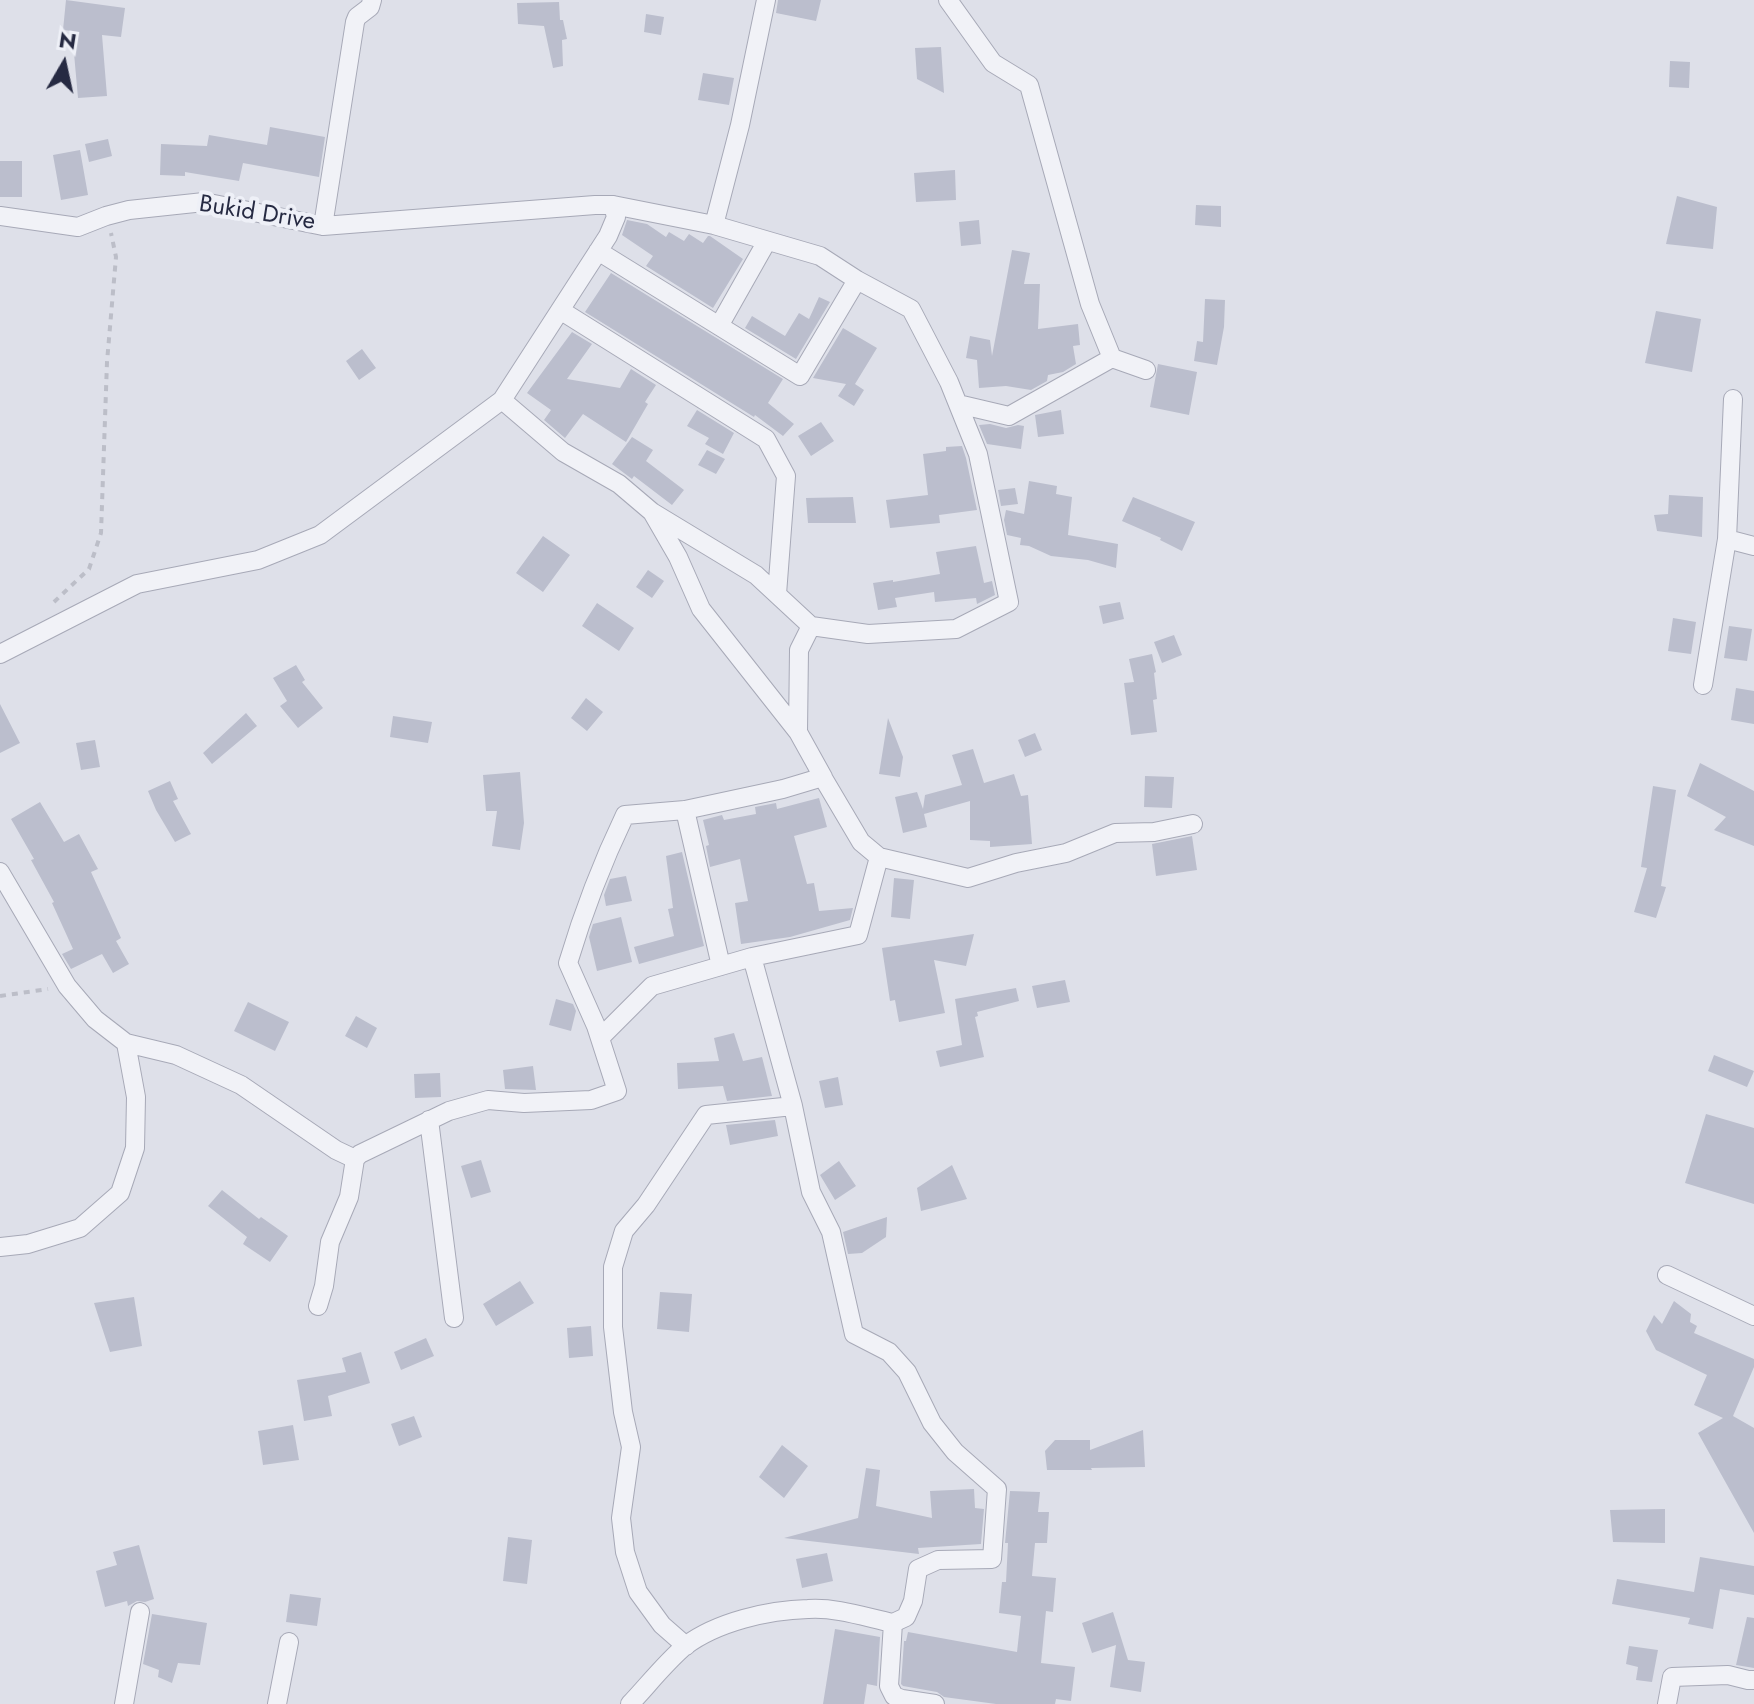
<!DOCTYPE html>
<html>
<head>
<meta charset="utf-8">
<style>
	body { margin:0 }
	#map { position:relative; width:1754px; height:1704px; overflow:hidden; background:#dee0e9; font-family:Jost,sans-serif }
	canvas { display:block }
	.north { position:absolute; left:24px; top:24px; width:80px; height:80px; -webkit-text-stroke:6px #eef0f7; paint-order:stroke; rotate:9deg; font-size:22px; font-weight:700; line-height:32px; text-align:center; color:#262a42 }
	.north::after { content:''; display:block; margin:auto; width:28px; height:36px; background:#262a42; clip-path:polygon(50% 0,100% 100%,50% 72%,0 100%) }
</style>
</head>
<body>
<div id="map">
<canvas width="1754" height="1704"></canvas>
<div class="north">N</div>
</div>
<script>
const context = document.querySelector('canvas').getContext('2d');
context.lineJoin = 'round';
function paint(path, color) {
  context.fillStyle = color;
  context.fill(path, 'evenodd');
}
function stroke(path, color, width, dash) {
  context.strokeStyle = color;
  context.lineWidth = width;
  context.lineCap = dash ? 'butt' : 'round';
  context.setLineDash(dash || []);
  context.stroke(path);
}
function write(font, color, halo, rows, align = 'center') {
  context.font = font + ' Jost,sans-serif';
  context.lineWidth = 8;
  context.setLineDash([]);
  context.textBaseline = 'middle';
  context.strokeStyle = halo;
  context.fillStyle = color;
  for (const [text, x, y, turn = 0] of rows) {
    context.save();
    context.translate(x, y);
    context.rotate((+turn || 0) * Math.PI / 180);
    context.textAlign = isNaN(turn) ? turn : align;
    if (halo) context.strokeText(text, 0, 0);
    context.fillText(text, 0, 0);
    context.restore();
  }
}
paint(new Path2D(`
	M66,0L125,8L121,37L102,35L107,96L78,98L72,31L63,30Z
	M778,0H821L816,21L776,13Z
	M559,2L560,20H563L567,39L562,40L563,66L553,68L544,26L518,24L517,3Z
	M646,14L664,17L661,35L644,32Z
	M941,47L944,93L917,79L915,48Z
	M1670,61L1690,62L1689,88L1669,87Z
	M703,73L734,78L729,105L698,100Z
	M270,127L325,137L319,177L243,163L239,181L185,172V176L160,175L161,144L207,146L209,135L267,145Z
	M108,139L112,156L89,162L85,144Z
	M80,150L88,195L61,200L53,155Z
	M0,161H22V197H0Z
	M955,170L956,200L916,202L914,173Z
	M1677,196L1717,207L1713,249L1666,244Z
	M1196,205L1221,206V227L1195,225Z
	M627,220L647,224L666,237L669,232L684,241L689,234L703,243L708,236H710L743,259L713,308L646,266L653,256L622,235Z
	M979,220L981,244L961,246L959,222Z
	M1012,250L1030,253L1024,284H1040L1038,329L1078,324L1080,345L1073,346L1076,364L1063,372L1048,375L1047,381L1031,390L1006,386L979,388L977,360L966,358L970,336L990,340L992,356Z
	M611,273L783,379L768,403L794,424L783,436L755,415L754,417L746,412L585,312Z
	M819,297L830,302L796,359L745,328L752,316L785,336L799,313L809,319Z
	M1205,299L1225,300L1224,327L1217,365L1194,361L1197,341L1203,342Z
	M1656,311L1701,319L1692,372L1645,363Z
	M843,328L877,348L855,384L864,390L854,406L838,396L846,384L813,378Z
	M572,332L592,344L567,379L620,388L631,369L656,385L645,402L648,404L626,442L583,414L565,438L544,420L551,410L527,393Z
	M362,349L376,368L359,380L346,361Z
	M1158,364L1197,372L1189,415L1150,407Z
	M697,410L734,433L723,454L705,444L709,438L687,426Z
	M1061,410L1064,434L1038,437L1035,415Z
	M821,422L834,441L811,456L798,436Z
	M990,424L1006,428L1018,425L1024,426L1021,449L987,444L979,425Z
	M632,437L653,450L646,461L684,490L672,505L634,476L632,479L612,464Z
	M962,446L966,458L977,510L939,515L940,523L890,528L886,500L928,495L923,454L946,451V447Z
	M707,450L725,459L716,474L698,465Z
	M1029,481L1057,486L1056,494L1072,497L1068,535L1118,544L1116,568L1088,560L1051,556L1029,546L1020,545L1021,538L1007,535L1004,520L1006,510L1024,514Z
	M1015,488L1018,504L1001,506L998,490Z
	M1669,495L1703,497L1702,537L1657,531L1654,515L1668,514Z
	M853,497L856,523H808L806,498Z
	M1133,497L1195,522L1182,551L1160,540L1161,538L1122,521Z
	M543,536L570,555L543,592L516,573Z
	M976,546L984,583L992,581L995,595L977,604L976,598L935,602L934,592L895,598L897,607L878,610L873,583L893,580V582L940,574L936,552Z
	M648,570L664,581L652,598L636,587Z
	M1120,602L1124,619L1103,624L1099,606Z
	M597,603L634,628L619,651L582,626Z
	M1673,618L1696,622L1691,654L1668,651Z
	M1729,626L1752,629L1747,661L1724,658Z
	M1174,635L1182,655L1162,663L1154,642Z
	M1152,654L1156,672L1154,673L1157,699L1153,700L1157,732L1131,735L1124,683L1134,682L1129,659Z
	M296,665L305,680L302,682L323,708L298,728L280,706L287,701L273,678Z
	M1736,688L1754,691V724L1731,720Z
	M586,698L603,712L587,731L571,718Z
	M0,704L20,743L0,753Z
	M246,713L257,726L212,764L203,753Z
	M393,716L432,722L428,743L390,737Z
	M888,718L903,757L900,777L879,774Z
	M1035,733L1042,750L1025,757L1018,740Z
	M95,740L100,767L81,770L76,743Z
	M973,749L984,783L1014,774L1021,796L1028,795L1032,844L990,847V841L970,840V801L924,814L927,827L903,833L895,797L917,792L923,809L925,795L962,785L952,755Z
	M1700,763L1754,791V846L1714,830L1726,817L1687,796Z
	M520,772L524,823L520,850L492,846L497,811H486L483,775Z
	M1145,776L1174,777L1172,808L1144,807Z
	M170,781L178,799L173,801L191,834L175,842L156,810L148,791Z
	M1653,786L1676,790L1661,886L1666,887L1656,918L1634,912L1647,868L1641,867Z
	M819,798L827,827L794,836L807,884L814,883L819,911L853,908L850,920L790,937L741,944L735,903L748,901L740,859L710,867L706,846L709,845L703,820L722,815L724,820L756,814L755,807L776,803L777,809Z
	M40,802L64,842L79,834L98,869L91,872L121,938L116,941L129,964L113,973L102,954L71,969L62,954L73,949L52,903L54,902L31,860L34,859L11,819Z
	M1192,836L1197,870L1156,876L1152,844Z
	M682,852L704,946L639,964L634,947L674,936L668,909L673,908L666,856Z
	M626,876L632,901L606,906L604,895L610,879Z
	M894,878L914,880L910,919L891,917Z
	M621,917L632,962L597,971L589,937L593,924Z
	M974,934L966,966L934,960L945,1013L899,1022L895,1000L890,1001L882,948Z
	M1065,980L1070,1002L1037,1008L1032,986Z
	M1016,988L1019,1001L977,1012L978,1016L975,1017L984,1057L940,1067L936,1051L962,1045L955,999Z
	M556,999L573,1004L576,1011L571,1031L549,1025Z
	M248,1002L289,1022L275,1051L234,1031Z
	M356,1016L377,1028L367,1048L345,1036Z
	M734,1033L743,1061L762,1057L772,1096L727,1101L723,1086L678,1089L677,1063L719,1061L714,1038Z
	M1714,1055L1754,1071L1747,1087L1708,1071Z
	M533,1066L536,1090L505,1089L503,1070Z
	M440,1073L441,1097L415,1098L414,1074Z
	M838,1077L843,1105L825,1108L819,1081Z
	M1706,1114L1754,1128V1204L1685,1183Z
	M775,1120L778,1136L730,1145L726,1125Z
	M481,1160L491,1192L471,1198L461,1166Z
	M839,1161L856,1186L835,1200L820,1175Z
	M952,1165L967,1199L921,1211L917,1188Z
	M222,1190L259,1219L261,1217L288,1236L270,1262L243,1244L247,1237L208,1206Z
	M887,1217L886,1237L862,1253L848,1254L843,1232Z
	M520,1281L534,1303L496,1326L483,1304Z
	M660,1292L692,1294L689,1332L657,1329Z
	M134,1297L142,1346L110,1352L94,1303Z
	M1674,1301L1691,1314L1690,1322L1697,1326L1694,1333L1754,1359V1367L1733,1416L1754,1428V1533L1698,1433L1723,1418L1694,1405L1707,1375L1656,1350L1646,1331L1654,1315L1662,1324Z
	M591,1326L593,1356L569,1358L567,1328Z
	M426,1338L434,1356L401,1370L394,1352Z
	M361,1352L370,1383L328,1396L332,1416L304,1421L297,1380L346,1372L342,1358Z
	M414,1416L422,1437L399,1446L391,1424Z
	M293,1425L299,1460L263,1465L258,1431Z
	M1143,1430L1145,1467L1091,1468L1092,1470H1047L1045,1451L1055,1440H1090V1450Z
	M782,1445L808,1466L784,1498L759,1477Z
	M866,1468L880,1470L876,1506L932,1518L930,1491L974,1489L975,1508L984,1509L981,1544L918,1548L919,1554L784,1538L858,1518Z
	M1010,1491L1040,1492L1038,1512H1049L1047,1543H1035L1032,1576L1056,1578L1053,1612L1046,1611L1041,1663L1075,1667L1071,1701L1056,1699L1055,1704H996L944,1697L937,1692L903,1686L901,1684L904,1641H906L908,1632L1017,1652L1021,1616L999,1613L1002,1582H1006L1008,1543H1005Z
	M1665,1509V1543L1613,1542L1610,1510Z
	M508,1537L532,1540L527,1584L503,1581Z
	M139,1545L154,1599L145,1602L137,1601L128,1606L127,1601L105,1607L96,1571L117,1565L113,1552Z
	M827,1553L833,1581L802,1588L796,1559Z
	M1700,1557L1754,1566V1595L1720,1589L1713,1629L1688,1624L1690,1618L1612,1604L1617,1579L1694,1592Z
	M290,1594L321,1598L317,1626L286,1622Z
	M1113,1612L1128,1660L1145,1662L1141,1692L1110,1687L1116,1645L1092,1653L1082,1623Z
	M152,1614L207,1623L200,1665L178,1663L172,1683L158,1677L159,1670L143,1664Z
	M1747,1617L1754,1618V1668L1736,1665Z
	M835,1629L880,1637L877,1686L867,1684L864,1704H823Z
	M1629,1646L1658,1650L1652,1682L1636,1680L1638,1667L1626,1664Z`), '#bbbecd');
const street = new Path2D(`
	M948,0L993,63L1029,85L1090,304L1112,358L1146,370
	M0,216L78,227L106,216L129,210L204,202L323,226L595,205H613L714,225L820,256L857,280L911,309L949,382L978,454L1009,602L956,629L868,634L811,626L756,575L652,512
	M714,225L740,125L766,0
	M323,226L355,22L357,17L370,7L372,0
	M598,251L800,376L857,280
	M560,310L766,439L786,476L777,594
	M719,326L767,241
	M958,404L1009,416L1112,358
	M1727,539L1754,546
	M0,654L137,584L258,560L320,535L502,400L608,236L616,217L613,205
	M1703,685L1727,539L1733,399
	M798,732L799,650L811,626
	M819,771L861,842L879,857L968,878L1016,863L1066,853L1115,833L1154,832L1193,824
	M685,810L721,966
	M0,872L67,986L95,1019L126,1043L176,1055L241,1085L336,1150L355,1159L349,1197L330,1242L324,1286L318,1306
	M752,957L858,935L879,857
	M600,1038L652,986L752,957L793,1106L811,1192L831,1232L854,1334L889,1352L907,1372L932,1423L955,1452L997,1489L992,1559L938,1560L918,1569L913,1601L906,1617L893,1623L889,1686L894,1696L902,1699L935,1704
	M429,1120L454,1318
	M355,1159L360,1154L449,1111L488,1100L524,1103L591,1100L617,1091L596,1026L568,963C583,913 602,863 625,815L685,810L783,789L823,777L798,732L701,609L678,557L652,512L619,484L563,452L502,400
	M0,1247L28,1244L80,1228L120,1193L135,1148L136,1097L126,1043
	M1667,1275L1754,1316
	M686,1646L662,1625L638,1592L625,1552L621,1518L631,1447L623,1412L613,1327V1267L624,1231L646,1205L706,1115L793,1106
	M124,1704L140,1612
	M277,1704L289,1642
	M630,1704C648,1685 665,1663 685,1646C717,1622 768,1610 808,1609C836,1607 865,1617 893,1623
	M1667,1704L1672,1677L1728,1675L1748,1680H1754`);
stroke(street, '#a7a9b7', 20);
stroke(new Path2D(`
	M54,602L89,569L101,533L107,362L116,257L111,233
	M0,996L48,989`), '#bcbec8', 4, [6, 6]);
stroke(street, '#f1f2f7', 18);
write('24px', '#262a42', '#eef0f7', [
	["Bukid Drive",257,214,9]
]);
</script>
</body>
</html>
